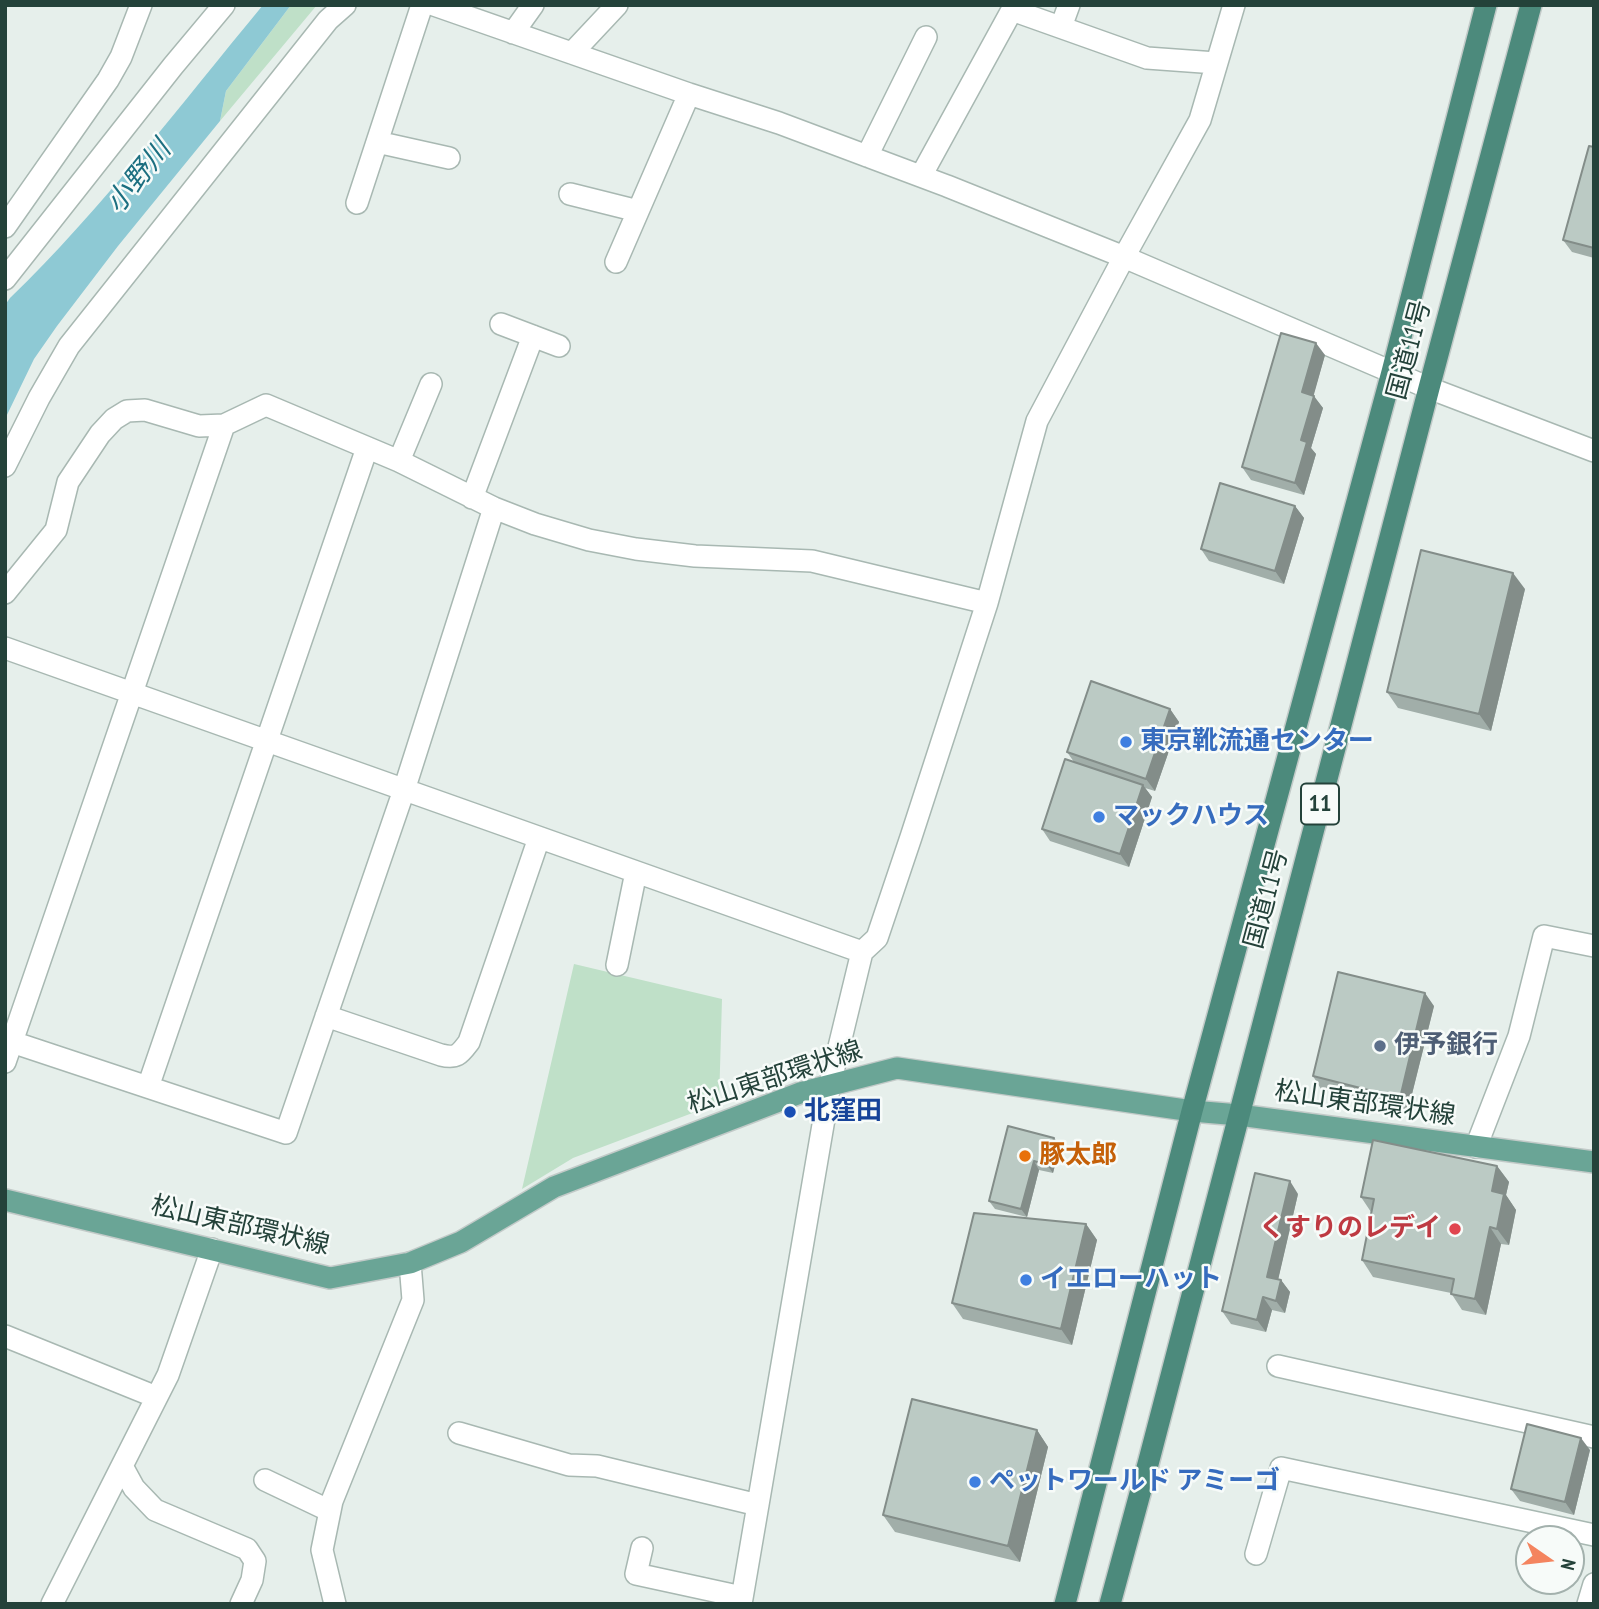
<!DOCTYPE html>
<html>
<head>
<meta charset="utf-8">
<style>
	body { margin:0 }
	#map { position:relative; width:1599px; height:1609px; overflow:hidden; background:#e6efeb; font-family:"PT Sans Narrow",sans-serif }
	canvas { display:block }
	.frame { position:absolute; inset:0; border:7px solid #24423a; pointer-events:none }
	.north { position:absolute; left:1515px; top:1525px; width:70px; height:70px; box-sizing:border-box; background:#f7fbf9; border:2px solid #a3b1ad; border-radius:50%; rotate:104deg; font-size:19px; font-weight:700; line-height:28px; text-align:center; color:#24423a }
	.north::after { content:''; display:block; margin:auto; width:24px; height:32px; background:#f4845f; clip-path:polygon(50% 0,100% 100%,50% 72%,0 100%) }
</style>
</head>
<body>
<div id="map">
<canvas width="1599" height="1609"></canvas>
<div class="frame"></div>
<div class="north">N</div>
</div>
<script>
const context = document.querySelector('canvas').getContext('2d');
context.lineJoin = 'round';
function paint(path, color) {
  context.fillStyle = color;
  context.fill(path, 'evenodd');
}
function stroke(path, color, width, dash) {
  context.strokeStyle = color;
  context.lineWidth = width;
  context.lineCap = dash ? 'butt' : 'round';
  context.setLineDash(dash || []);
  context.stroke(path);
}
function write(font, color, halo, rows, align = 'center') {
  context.font = font + ' "PT Sans Narrow","Noto Sans JP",sans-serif';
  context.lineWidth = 5;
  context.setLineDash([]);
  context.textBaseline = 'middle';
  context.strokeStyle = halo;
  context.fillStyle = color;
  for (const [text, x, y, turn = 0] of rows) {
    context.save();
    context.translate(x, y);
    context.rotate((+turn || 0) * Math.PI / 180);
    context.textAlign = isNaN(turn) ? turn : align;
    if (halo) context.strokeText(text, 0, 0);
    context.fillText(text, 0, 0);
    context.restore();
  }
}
paint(new Path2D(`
	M291,5H317L220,121L226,91Z
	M574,964L722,999L719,1103L573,1158L522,1189Z`), '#bfe0c8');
paint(new Path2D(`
	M263,5H291L226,91L220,121L118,246L57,326L34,359L5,419V305L10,298C102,209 181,104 263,5Z`), '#8ec9d4');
const minor = new Path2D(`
	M434,5L689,94L779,123L947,186L1124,257L1429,388L1594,451
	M1061,27L1069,5
	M513,33L533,5
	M572,53L617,5
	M377,142L449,158
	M867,156L926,37
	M921,176L1012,10L1147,58L1216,63
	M570,194L638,211
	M357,203L422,5
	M5,227L108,80L121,57L141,5
	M616,262L689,94
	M5,279L173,66L224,5
	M501,324L559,346
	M399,461L431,384
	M5,466L39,398L69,346L328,20L345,5
	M472,498L533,336
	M5,593L56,530L68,482L100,434L114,419L127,411L145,410L199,426L224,425L266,405L399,461L494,508L535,524L589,540L636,549L695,556L812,561L987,603
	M5,648L862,952
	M617,965L636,872
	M326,1016L441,1055C457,1059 460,1054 469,1042L539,838
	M12,1042L286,1133L404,790L494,508
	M5,1062L224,425
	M148,1087L367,448
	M1476,1147L1519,1036L1544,936L1594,946
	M5,1336L156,1397
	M1278,1366L1594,1437
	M459,1433L569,1465L597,1466L758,1505
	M122,1466L134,1488L155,1510L247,1549L255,1561L252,1580L241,1604
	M265,1480L330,1511
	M642,1548L636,1574L742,1597
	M1256,1554L1281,1468L1594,1535
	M52,1604L168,1375L212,1249
	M335,1604L322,1550L332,1501L413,1300L410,1263
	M741,1604L830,1084L862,952L877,938L911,837L987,603L1037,421L1124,257L1200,120L1234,5
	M1588,1604L1594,1584`);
const primary = new Path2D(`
	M5,1200L330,1278L410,1263L461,1242L554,1187L800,1093L897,1068L1192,1111L1239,1115L1594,1162`);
const trunk = new Path2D(`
	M1065,1604L1192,1111L1392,372L1486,5
	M1110,1604L1148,1464L1429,388L1531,5`);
stroke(minor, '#a8b8b2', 24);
stroke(primary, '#c2cac8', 24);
stroke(trunk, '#c2cac8', 24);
stroke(minor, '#fff', 21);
stroke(primary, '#6aa596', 21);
stroke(trunk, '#4c8a7c', 21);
paint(new Path2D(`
	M1594,147V258L1572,252L1563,240Z
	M1325,355L1313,396L1323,408L1311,448L1316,454L1304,495L1251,480L1242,467Z
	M1295,506L1304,518L1284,584L1209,561L1201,549Z
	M1525,589L1491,731L1398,708L1387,692Z
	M1170,709L1179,722L1155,791L1145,788L1152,797L1129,867L1050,841L1042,829L1074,762L1067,752Z
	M1434,1006L1408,1110L1321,1089L1313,1076Z
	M1054,1138L1060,1146L1053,1173L1039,1170L1027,1217L995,1209L989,1201Z
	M1497,1166L1509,1182L1506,1195L1516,1210L1509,1245L1501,1244L1486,1315L1462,1310L1451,1293L1373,1277L1362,1260L1371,1212L1361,1197Z
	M1298,1194L1278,1279L1281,1280L1290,1292L1285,1313L1272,1310L1266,1332L1231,1324L1222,1311Z
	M1086,1224L1097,1240L1072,1345L963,1319L952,1303Z
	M1037,1430L1048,1447L1020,1562L895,1532L883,1515Z
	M1590,1450L1574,1515L1520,1501L1511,1489Z`), '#a1aea9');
paint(new Path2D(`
	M1316,343L1325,355L1311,405L1302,392Z
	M1314,396L1323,408L1311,448L1316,454L1304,495L1295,483L1301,440Z
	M1295,506L1304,518L1284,584L1275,571Z
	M1513,573L1525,589L1491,731L1479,714Z
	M1170,709L1179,722L1155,791L1146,779Z
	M1143,785L1152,797L1129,867L1120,854Z
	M1425,993L1434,1006L1408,1110L1400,1098Z
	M1054,1138L1060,1146L1053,1173L1047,1165Z
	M1034,1161L1039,1170L1027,1217L1021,1209Z
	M1497,1166L1509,1182L1506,1195L1516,1210L1509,1245L1497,1229L1492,1191Z
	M1290,1181L1298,1194L1276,1289L1267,1277Z
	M1086,1224L1097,1240L1072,1345L1061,1329Z
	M1490,1227L1501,1244L1486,1315L1475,1299Z
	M1281,1280L1290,1292L1285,1313L1276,1301Z
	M1263,1297L1272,1310L1266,1332L1257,1320Z
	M1037,1430L1048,1447L1020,1562L1008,1546Z
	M1581,1438L1590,1450L1574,1515L1565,1502Z`), '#838d89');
const building = new Path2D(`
	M1589,146L1594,147V248L1563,240Z
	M1281,333L1316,343L1302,392L1314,396L1301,440L1307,442L1295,483L1242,467Z
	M1220,483L1295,506L1275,571L1201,549Z
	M1421,550L1513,573L1479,714L1387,692Z
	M1091,681L1170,709L1146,779L1067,752Z
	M1065,759L1143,785L1120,854L1042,829Z
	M1338,972L1425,993L1400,1098L1313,1076Z
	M1008,1126L1054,1138L1047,1165L1034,1161L1021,1209L989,1201Z
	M1373,1140L1497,1166L1492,1191L1504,1194L1497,1229L1490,1227L1475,1299L1451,1294L1454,1279L1362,1260L1374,1199L1361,1197Z
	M1255,1173L1290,1181L1267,1277L1281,1280L1276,1301L1263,1297L1257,1320L1222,1311Z
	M974,1213L1086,1224L1061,1329L952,1303Z
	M912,1399L1037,1430L1008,1546L883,1515Z
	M1527,1424L1581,1438L1565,1502L1511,1489Z`);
paint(building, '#bbcac4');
stroke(building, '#838d89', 2);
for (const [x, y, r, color] of [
	[1126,742,7,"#3f7fe0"],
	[1099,817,7,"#3f7fe0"],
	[1380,1046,7,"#5c6f8a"],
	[790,1112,7,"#1a4fb4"],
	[1025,1156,7,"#e8710a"],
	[1455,1229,7,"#e0444e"],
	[1026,1280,7,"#3f7fe0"],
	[975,1482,7,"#3f7fe0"]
]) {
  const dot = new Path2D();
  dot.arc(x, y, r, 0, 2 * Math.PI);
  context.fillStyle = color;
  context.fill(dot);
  stroke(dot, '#f7fbf9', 2.5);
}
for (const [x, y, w] of [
	[1320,804,38]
]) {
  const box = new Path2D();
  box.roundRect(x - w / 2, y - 20.5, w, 41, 5);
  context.fillStyle = '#f7fbf9';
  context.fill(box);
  stroke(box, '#24423a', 2);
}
write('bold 24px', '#24423a', null, [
	["11",1320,804]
]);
write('26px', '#24423a', '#f7fbf9', [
	["国道11号",1410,350,-75],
	["国道11号",1267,899,-75],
	["松山東部環状線",775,1078,-18],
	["松山東部環状線",1365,1104,8],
	["松山東部環状線",240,1226,13]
]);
write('bold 26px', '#366cbe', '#f7fbf9', [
	["東京靴流通センター",1140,742],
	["マックハウス",1113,817],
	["イエローハット",1040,1280],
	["ペットワールド アミーゴ",989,1482]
], 'left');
write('bold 26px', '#4e5e75', '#f7fbf9', [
	["伊予銀行",1394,1046]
], 'left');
write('bold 26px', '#164399', '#f7fbf9', [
	["北窪田",804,1112]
], 'left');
write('bold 26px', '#c56008', '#f7fbf9', [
	["豚太郎",1039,1156]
], 'left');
write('bold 26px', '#be3a42', '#f7fbf9', [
	["くすりのレデイ",1441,1229]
], 'right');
write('italic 28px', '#1c6f80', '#f7fbf9', [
	["小野川",139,177,-51]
]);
</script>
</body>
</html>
